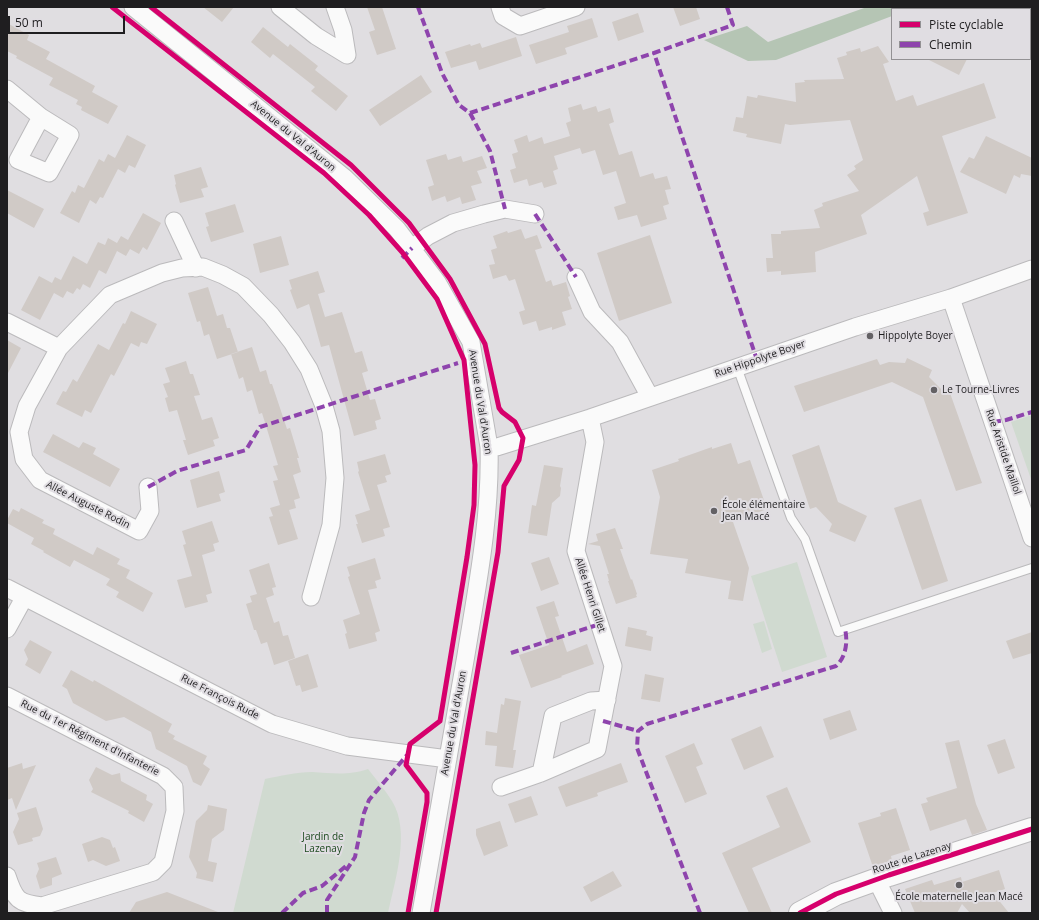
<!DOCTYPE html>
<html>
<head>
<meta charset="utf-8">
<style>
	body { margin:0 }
	#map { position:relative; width:1039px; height:920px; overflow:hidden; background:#e0dee1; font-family:"Open Sans",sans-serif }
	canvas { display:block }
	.frame { position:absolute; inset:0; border:8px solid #1f1e20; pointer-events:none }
	.legend { position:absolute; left:891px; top:8px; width:140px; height:52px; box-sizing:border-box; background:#e0dde2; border:1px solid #939194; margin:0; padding:5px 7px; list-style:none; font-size:12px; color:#1f1e20 }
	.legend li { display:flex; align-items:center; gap:8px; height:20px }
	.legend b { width:20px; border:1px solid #939194 }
	.scale { position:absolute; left:8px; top:16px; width:117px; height:18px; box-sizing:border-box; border:2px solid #1f1e20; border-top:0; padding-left:5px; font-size:12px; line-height:14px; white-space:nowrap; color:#1f1e20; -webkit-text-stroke:3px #e0dde2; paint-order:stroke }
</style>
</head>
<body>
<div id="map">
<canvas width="1039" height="920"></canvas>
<div class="frame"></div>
<ul class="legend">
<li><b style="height:5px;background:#d6006c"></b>Piste cyclable</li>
<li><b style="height:5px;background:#8e44ad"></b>Chemin</li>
</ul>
<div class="scale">50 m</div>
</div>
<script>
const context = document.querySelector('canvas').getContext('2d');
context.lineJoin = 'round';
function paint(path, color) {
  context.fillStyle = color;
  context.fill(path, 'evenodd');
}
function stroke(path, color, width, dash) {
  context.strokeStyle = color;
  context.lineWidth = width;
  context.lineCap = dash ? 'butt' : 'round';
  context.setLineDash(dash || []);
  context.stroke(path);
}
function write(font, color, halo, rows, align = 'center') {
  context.font = font + ' "Open Sans",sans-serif';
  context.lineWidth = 4;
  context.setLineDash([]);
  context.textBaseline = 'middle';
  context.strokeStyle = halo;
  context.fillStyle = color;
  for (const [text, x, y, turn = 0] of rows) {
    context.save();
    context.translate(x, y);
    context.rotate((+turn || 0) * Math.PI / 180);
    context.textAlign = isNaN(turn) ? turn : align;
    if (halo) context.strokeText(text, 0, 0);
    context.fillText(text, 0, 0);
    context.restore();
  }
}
paint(new Path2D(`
	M1032,415V482L1011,422Z
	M797,562L827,657L782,672L751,576Z
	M764,621L772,649L762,653L753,624Z
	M368,769C376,779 385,790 392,801C411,832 395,880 388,913H233L265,779C280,776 296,772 312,772C332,773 347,776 368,769Z`), '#d0dad0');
paint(new Path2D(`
	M867,7H917L911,9H892V16L776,60L748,61L704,40L747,26L768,42Z`), '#b5c5b4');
paint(new Path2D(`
	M203,7H234L222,22Z
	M367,7H382L396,49L377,55L369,32L375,30Z
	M673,7H696L700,19L680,26Z
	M638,13L644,32L618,41L612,22Z
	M592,18L598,37L565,48L567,54L536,64L529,45L569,32L567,26Z
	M7,23L29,35L27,40L50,52L46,59L95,86L92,92L118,106L108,124L81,110L82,107L76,104L78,100L49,85L53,78L16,58L17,56L7,51Z
	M263,27L288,47L290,44L318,66L315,70L348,96L336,111L311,91L315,87L273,54L270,58L251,42Z
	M516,37L522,56L479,70L476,61L451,68L445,52L470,44L471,46L480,43L482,48Z
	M878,46L889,62L883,64L896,101L913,95L917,106L984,83L996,118L942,136L968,213L927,226L923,213L929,211L917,176L861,215L867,234L815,252L816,272L781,275V271L767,272L766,258H773L771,234H781V231L820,228L814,210L823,206L822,203L859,191L847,175L856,169L854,166L863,160L850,120L790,125L785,124L781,144L746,137L747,134L733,131L736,117L743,118L747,96L757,98L758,95L796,102L795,83L805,82L804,80L844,79L837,58L847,55L846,52L860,48L861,52Z
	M927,59H967L959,75Z
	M421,75L432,92L380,126L369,110Z
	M581,104L583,110L596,106L598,112L610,108L614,122L609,124L619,155L632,151L640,177L653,173L655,179L667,176L671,189L665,190L669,204L663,206L667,219L641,227L637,215L618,220L614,207L626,203L616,171L603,175L595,150L582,154L580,148L554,156L558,169L553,171L557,184L544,188L542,182L529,186L527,179L514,183L510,170L516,168L512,154L518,152L514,140L527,135L529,142L542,137L544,144L570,136L566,123L571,121L568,108Z
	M127,135L146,145L135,168L129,165L125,173L118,169L103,198L100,197L96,204L90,200L79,223L60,213L72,191L75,193L78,185L84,188L99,159L104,162L108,154L115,158Z
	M986,136L1032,158V176L1021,174L1020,178L1014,175L1006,194L960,172L969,157L974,159Z
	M446,154L448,160L461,156L463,162L482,156L487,168L477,171L482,183L471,186L476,200L462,204L460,197L447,202L445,196L432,201L428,187L434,185L426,160Z
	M201,167L208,187L201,189L204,197L180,203L175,185L176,184L174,175Z
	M7,190L44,209L34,228L7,213Z
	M235,204L244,232L211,242L206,227L209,226L205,213Z
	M143,213L161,223L147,250L143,247L139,254L130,249L126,256L117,251L106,274L99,270L90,288L83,284L80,290L77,288L73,294L67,291L63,298L54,293L40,320L21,310L39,276L52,283L55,277L61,280L73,256L87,264L98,242L105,245L108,238L117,243L121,236L128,240Z
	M521,229L525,239L537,235L542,248L535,250L546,282L551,280L553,286L566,282L570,296L568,297L572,309L562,312L566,325L552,330V327L539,331L536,321L523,325L519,312L525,310L515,279L509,281L506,275L493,279L489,265L495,264L491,250L497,248L493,236L507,231L508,233Z
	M650,235L672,303L619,321L597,253Z
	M281,236L289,265L260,273L253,244Z
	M318,271L325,292L318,294L325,317L342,312L355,353L362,351L368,371L362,373L370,400L375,399L381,419L375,421L377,429L354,436L329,345L321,347L309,304L297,309L290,290L292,289L289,280Z
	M208,287L217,316L223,314L227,328H230L238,352L217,359L209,334L204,336L200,321L197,322L188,293Z
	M131,311L157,324L147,344L141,342L139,347L131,343L114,376L111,374L91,413L85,410L82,417L56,404L63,391L66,392L73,379L77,382L98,344L109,350L123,323L125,324Z
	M7,340L21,348L7,375Z
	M252,347L260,372L266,370L270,384H272L287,429L290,428L299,458H297L301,472L293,475L300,498L294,500L296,508L289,510L298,539L278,545L269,517L273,516L270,508L280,505L273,481L278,480L273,466L278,465L262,413L259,414L252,390L247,392L243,377L239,379L231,354Z
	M907,358L932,370L929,377L946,394L950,393L982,483L956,491L923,397L892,382L804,412L794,386L877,359L880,365L889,362L905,363Z
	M186,361L190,374H193L200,395L194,396L202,420L212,417L219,438L213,440L215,446L188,455L183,440H186L177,410L169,412L165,398L168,397L163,384L170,382L165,368Z
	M53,434L79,448L83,442L96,448L93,454L120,469L110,487L43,452Z
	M731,443L738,464L750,460L767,509L733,522L749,568L743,601L728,599L731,581L685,573L688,559L650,554L660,497L652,470L679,461L678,459L712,447V449Z
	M819,445L838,502L867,516L855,542L829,531L832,524L816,507L810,509L792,455Z
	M385,454L391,474L385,476L387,482L377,485L390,527L383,529L385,536L362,543L356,524H358L355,515L370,510L358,472L359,471L357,462Z
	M544,465L563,468L560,486L561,488L560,496L552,503L547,536L528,533L532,505L536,506Z
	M219,471L225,492L219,494L221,501L197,508L190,480Z
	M921,499L948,581L922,590L894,508Z
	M21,508L44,520L42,523L55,529L53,534L93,555L97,547L120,559L117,564L130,570L126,578L153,593L143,612L116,597L119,592L106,585L110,579L74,560L70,567L43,552L44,551L31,544L34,538L7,523V520L13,509L19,512Z
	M212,521L219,542L213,544L215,551L202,555L212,593L206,595L208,602L185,608L177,580L192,576L183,545L186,544L182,531Z
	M615,528L623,549H620L631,580L632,579L637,594L636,595L637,597L616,604L608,581H609L607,574H609L600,546L588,544L598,541L596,534Z
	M549,557L559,584L541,591L531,563Z
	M375,558L381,579L375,581L377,588L368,590L380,631L375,633L377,641L349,649L345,634L347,633L343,620L360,614L348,577L350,576L347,567Z
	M269,563L276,587L272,588L274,595L266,598L274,623L279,621L283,636L288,635L295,658L274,665L267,642L261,644L256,630H254L246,604L252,602L250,596L257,594L249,570Z
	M554,601L559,616L555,617L567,652L587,644L594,664L561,676L562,677L531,688L519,655L549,645L536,607Z
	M628,627L647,631L646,635L653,637L651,651L625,646Z
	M1032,632V653L1013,659L1006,641Z
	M30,640L52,652L40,674L25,665L28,659L24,650Z
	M308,654L318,687L302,692L300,685L296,686L288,661Z
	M71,670L93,682L94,680L172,724L168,732L175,736L173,739L207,756L203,764L210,769L201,786L193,782L187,766L156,749L151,732L124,717L106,721L73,703L67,689L62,686Z
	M645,674L664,678L660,702L641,699Z
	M505,698L521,701L513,750H516L513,768L495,766L497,746L485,745L486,731L497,733L501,704L504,705Z
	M850,710L857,730L830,740L823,719Z
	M761,726L774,757L744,770L731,739Z
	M1005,739L1015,768L998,774L987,745Z
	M959,740L976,804L987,830L972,835L966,819L930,831L921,804L928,802L926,798L957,788L945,743Z
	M694,743L703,764L696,767L707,794L685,803L665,756Z
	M22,763L23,769L36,765L16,810L12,798L7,800V768Z
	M621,763L628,782L597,793L598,796L566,807L558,787Z
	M96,767L112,775L120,773L121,781L147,795L146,800L153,804L144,822L128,813L129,811L91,792L93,789L89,780Z
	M787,787L811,842L752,868L772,913H749L722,853L780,827L766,796Z
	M531,796L538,815L515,823L508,804Z
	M208,805L227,809L224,830L212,839L208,861L217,863L213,882L196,878L197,873L189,857L196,821L207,810Z
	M36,807L43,829L40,836L32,838L33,841L18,845L13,832L19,819L17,813Z
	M896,808L910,850L891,856L892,861L873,867L858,823L881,816L880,813Z
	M500,821L508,846L484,856L476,835V829Z
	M102,837L110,840L113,848L115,847L120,861L106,866L93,860L88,862L82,844Z
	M56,857L62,874L52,878V885L40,889L36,876L39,869L37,863Z
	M999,870L1005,889L993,893L1009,913H970L962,904L957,913H915L905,889L932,880L934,885L961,877L962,882Z
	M613,871L622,886L591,902L583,887Z
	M167,892L218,912V913H129L136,902Z`), '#d0cac6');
const lane = new Path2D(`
	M737,367L791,518L805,539L838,632L1032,568`);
const street = new Path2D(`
	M133,7L345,178L397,229L437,282L471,342L489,447C491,517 477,587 466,655C451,741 436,827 421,913
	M280,7L316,36L347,55L343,30L335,7
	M500,7L503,16L520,26L576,7
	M7,89L41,117L70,135L49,173L18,160L41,117
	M174,221L196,268
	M412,248L428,236L453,223L484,214L505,209L535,214
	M576,277L592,312L620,342L650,397
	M951,298L1032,538
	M7,322L59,348L110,295L162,273L182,268L203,267L223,275L243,286L271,315L292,342L309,369L324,406L331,431L335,478L331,525L311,597
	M59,348L27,406L19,432L24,459L40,480L139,531L150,511L148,487
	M489,447H497L590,418L855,327L951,298L1032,269
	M7,588L272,724L347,746L448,759
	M7,629L24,598
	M7,696L163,776L174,787L175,811L163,862L153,872L42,906C18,903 15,900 7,876
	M541,773L553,716L591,701L607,700
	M501,787L541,773L597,749L613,666L576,551L595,442L590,418
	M876,879L893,913`);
const secondary = new Path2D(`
	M800,913L836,894L889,875L1032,829`);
stroke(lane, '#bbbabc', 10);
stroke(street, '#bbbabc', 19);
stroke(secondary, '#bbbabc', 24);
stroke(lane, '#fafafa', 8);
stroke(street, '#fafafa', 17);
stroke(secondary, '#fafafa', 22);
stroke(new Path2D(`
	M418,7L442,73L459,105L470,113L490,151L505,209
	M727,7L733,25L654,53L757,360
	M470,113L654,53
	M535,214L576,277
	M402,258L412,248
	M993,422L1006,420L1032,412
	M148,487L177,471L246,450L260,427L458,363
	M511,653L600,624
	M603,721L638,731
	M282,913L303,893L322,886L346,866
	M327,913V900L355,857L364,813L369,800L407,755
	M700,913L637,748L638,731L647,724L836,666C846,657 848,642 845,629`), '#8e44ad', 4, [8, 4]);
stroke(new Path2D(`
	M112,7L324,173L369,215L402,252L437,299L464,360L475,465L474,505L467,557L440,721L410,744L406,765L427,793V802L408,913
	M151,7L351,165L409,223L450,279L485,344L499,408L502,412L515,422L523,438L519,460L504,486L498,552L436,913
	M800,913L836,894L889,875L1032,829`), '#d6006c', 5);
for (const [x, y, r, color] of [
	[870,336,4,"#636164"],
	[934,390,4,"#636164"],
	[714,511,4,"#636164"],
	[959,885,4,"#636164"]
]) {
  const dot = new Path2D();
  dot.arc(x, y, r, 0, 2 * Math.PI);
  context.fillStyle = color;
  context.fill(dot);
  stroke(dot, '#e0dde2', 1.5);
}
write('10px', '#1f1e20', '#e0dde2', [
	["Avenue du Val d'Auron",293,136,39],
	["Rue Hippolyte Boyer",760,359,-19],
	["Avenue du Val d'Auron",480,402,81],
	["Rue Aristide Maillol",1003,452,71],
	["Allée Auguste Rodin",88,505,27],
	["Allée Henri Gillet",590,595,72],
	["Rue François Rude",220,697,27],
	["Avenue du Val d'Auron",454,723,-80],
	["Rue du 1er Régiment d'Infanterie",90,738,27],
	["Route de Lazenay",912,858,-18]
]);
write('10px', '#1f1e20', '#e0dde2', [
	["Hippolyte Boyer",878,336],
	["Le Tourne-Livres",942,390],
	["École élémentaire",722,505],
	["Jean Macé",722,517],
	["École maternelle Jean Macé",959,897,"center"]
], 'left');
write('10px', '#1c491e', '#e0dde2', [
	["Jardin de",323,837],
	["Lazenay",323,849]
]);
</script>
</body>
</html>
